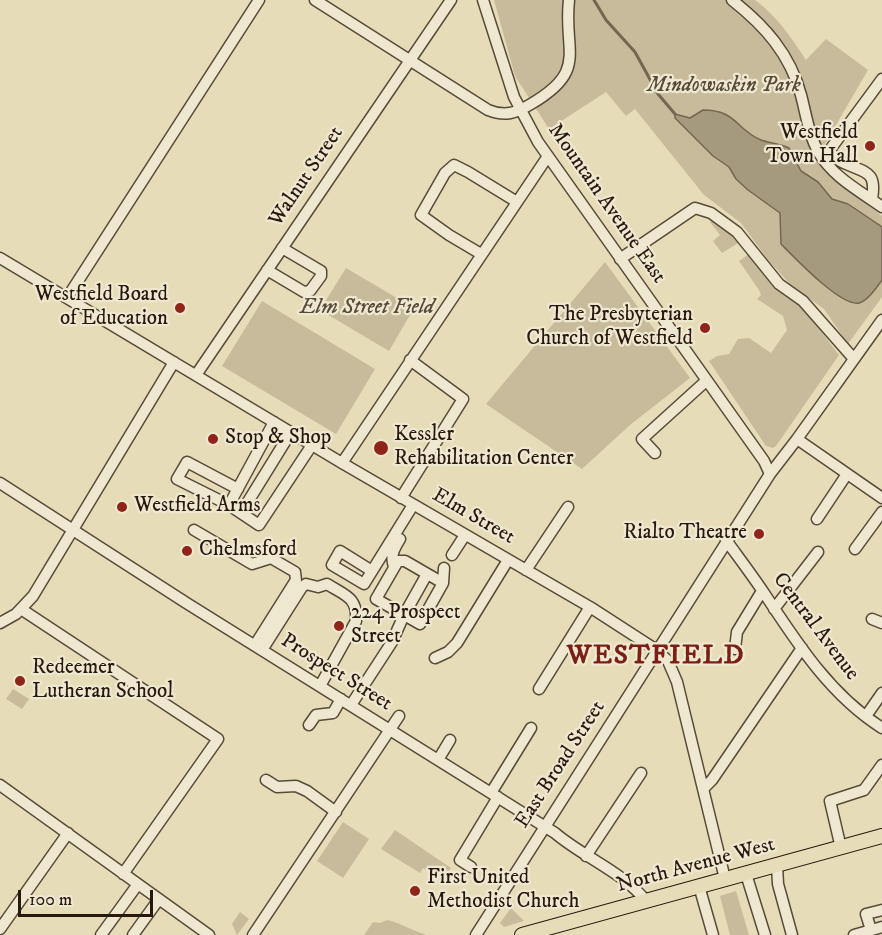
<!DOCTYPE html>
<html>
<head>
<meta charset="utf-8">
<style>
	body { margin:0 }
	#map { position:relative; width:882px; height:935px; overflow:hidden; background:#e7dcb8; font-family:"IM FELL DW Pica",serif }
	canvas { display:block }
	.scale { position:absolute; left:18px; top:890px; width:135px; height:27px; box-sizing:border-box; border:3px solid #28190e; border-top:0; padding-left:8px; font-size:18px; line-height:21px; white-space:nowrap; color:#28190e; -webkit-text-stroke:4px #efe8d1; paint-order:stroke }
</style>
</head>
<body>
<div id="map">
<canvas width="882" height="935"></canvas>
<div class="scale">100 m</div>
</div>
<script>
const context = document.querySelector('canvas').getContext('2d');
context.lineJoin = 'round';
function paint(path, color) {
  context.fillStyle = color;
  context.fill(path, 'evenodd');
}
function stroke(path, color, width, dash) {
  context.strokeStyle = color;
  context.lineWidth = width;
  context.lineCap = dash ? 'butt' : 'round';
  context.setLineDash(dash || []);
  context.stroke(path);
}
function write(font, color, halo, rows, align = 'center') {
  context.font = font + ' "IM FELL DW Pica",serif';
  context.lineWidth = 4.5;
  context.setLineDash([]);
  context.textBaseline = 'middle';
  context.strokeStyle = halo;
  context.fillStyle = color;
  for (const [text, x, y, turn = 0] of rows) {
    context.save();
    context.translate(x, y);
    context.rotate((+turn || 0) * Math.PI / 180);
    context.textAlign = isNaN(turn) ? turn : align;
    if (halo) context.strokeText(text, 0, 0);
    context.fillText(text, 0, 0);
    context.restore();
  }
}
paint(new Path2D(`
	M494,0H755C777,16 791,37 806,60L826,39L868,70L819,154L826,172L882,216V297L848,344L824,309L790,284L768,260L741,223L704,195L635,109L626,116L606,92L549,129L515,76Z
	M713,220L740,242L722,253L713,241L720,235L710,222Z
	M749,254L783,295L803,308L839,355L776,446L773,448L766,446L709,361L717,356L729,354L738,339L749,338L771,353L787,330L783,316L757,299L761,295L759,290L739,261Z
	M605,262L690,378L630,425L582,469L486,404Z
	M346,268L414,308L389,351L320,310Z
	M262,301L375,369L336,434L222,366Z
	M13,689L29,699L22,709L6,699Z
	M343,822L369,839L343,878L317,861Z
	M395,830L451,868L444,880L423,868L420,873L381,849Z
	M736,891L749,935H730L720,896Z
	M511,908L524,921L504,927L500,923Z
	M240,912L249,919L237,935L232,924Z
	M387,920C401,923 413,931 427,935H364L373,922L380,923Z`), '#c7bb9b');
const water = new Path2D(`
	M703,110C737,110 735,129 761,140C770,143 780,144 789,148L801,171L818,182L832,199L848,204L882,227V280C877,287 868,301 859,303C841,307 794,257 781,244L780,213L748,190L736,179L729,167L713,156L675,118V114L690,118Z`);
paint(water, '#a69a7e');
stroke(water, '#746651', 1.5);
stroke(new Path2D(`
	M594,0L606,20L635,52L658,94L675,114`), '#746651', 3);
const minor = new Path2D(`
	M315,0L488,110C505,117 516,113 531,104C589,70 563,52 569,0
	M483,0L514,97L538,142L764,461L770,474
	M732,0C765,26 790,54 801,95C806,114 809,136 819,153C833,177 860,191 882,207
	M872,199C877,170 865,173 844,163C838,161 833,155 829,151L882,79
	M481,254L449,235L421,215L445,173L454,165L468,172L517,202
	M0,258L342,463L590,607L658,651L668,661L677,682L725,879
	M620,259L695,208L711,213L737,232L779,284L803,301L854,359
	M267,270L304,292L310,291L321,276V271L282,248
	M67,298L259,0
	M196,375L451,0
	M797,439L882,498
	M655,453L642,439L706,381
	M342,463L548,156
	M0,483L188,604L555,833C583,857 623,872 646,901
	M238,489L187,462L177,479L229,505L259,525L312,445
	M401,498L463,399L410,360
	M229,505L274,422
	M241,513L291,432
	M817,519L847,474
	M194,530L252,564L271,558L295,572L296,580L255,645
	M726,540C739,558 752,575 764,593C797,643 830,695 882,728
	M855,549L882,512
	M452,555L465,535
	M394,567C390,555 394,549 400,539
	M526,570L568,507
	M372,571L340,551L332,565L364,584L413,505
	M443,583L405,561H398L376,599L420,624L443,583L444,568
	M21,609L218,739L123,874
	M774,609L818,552
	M872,619L882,623
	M0,623L16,614L33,596L174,362
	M735,649L737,632L762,591
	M262,650L302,587L306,584L318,587L327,584C344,595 358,597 356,621L320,686
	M435,658L448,652L457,643L508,560
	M539,689L590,607
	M351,705L392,642L404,615L427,574
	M866,716L882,693
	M309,725L316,715L333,713L341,699
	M438,760L450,740
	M266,780L277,787L296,786L307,791L336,812
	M0,785L209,935
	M704,788L712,780L802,648
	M491,793L531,728
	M841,848L830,801L864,790L882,765
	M586,856L641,773
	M777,866L778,884L792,935
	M471,867L460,860L498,797
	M746,874L765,935
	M699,886L713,935
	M0,929L68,833
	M871,930L866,914L882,910
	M101,935L138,884
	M133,935L159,899
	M253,935L399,716
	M476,935L770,474L797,439L882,320
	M854,935L882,927`);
const major = new Path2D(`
	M522,935L882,836`);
stroke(minor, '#584a38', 13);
stroke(major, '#28190e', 16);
stroke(minor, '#efe8d1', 10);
stroke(major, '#e7dcb8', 14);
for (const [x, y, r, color] of [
	[870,146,6,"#8f2418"],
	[180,308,6,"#8f2418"],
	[705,328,6,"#8f2418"],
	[213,439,6,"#8f2418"],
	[381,448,8,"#8f2418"],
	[122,507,6,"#8f2418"],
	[759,534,6,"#8f2418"],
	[187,551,6,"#8f2418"],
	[339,626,6,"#8f2418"],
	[20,681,6,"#8f2418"],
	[415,891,6,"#8f2418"]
]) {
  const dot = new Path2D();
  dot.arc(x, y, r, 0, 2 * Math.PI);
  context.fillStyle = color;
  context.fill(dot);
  stroke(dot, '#efe8d1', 2);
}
write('italic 21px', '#584a38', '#efe8d1', [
	["Mindowaskin Park",724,87],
	["Elm Street Field",367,309]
]);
write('21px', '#28190e', '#efe8d1', [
	["Westfield",858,134,"right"],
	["Town Hall",858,158,"right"],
	["Westfield Board",168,296,"right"],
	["of Education",168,320,"right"],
	["The Presbyterian",693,316,"right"],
	["Church of Westfield",693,340,"right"],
	["Kessler",394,436],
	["Rehabilitation Center",394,460],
	["Stop & Shop",225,439],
	["Westfield Arms",134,507],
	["Rialto Theatre",747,534,"right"],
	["Chelmsford",199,551],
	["224 Prospect",351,614],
	["Street",351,638],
	["Redeemer",32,669],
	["Lutheran School",32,693],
	["First United",427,879],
	["Methodist Church",427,903]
], 'left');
write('21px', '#28190e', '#efe8d1', [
	["Walnut Street",307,177,-56],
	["Mountain Avenue East",606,204,55],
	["Elm Street",473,517,30],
	["Central Avenue",815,627,53],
	["Prospect Street",336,673,32],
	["East Broad Street",561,765,-57],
	["North Avenue West",696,866,-15]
]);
context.letterSpacing = '1.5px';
write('bold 27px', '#7a1f14', '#efe8d1', [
	["WESTFIELD",656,657]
]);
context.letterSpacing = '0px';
</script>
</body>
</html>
